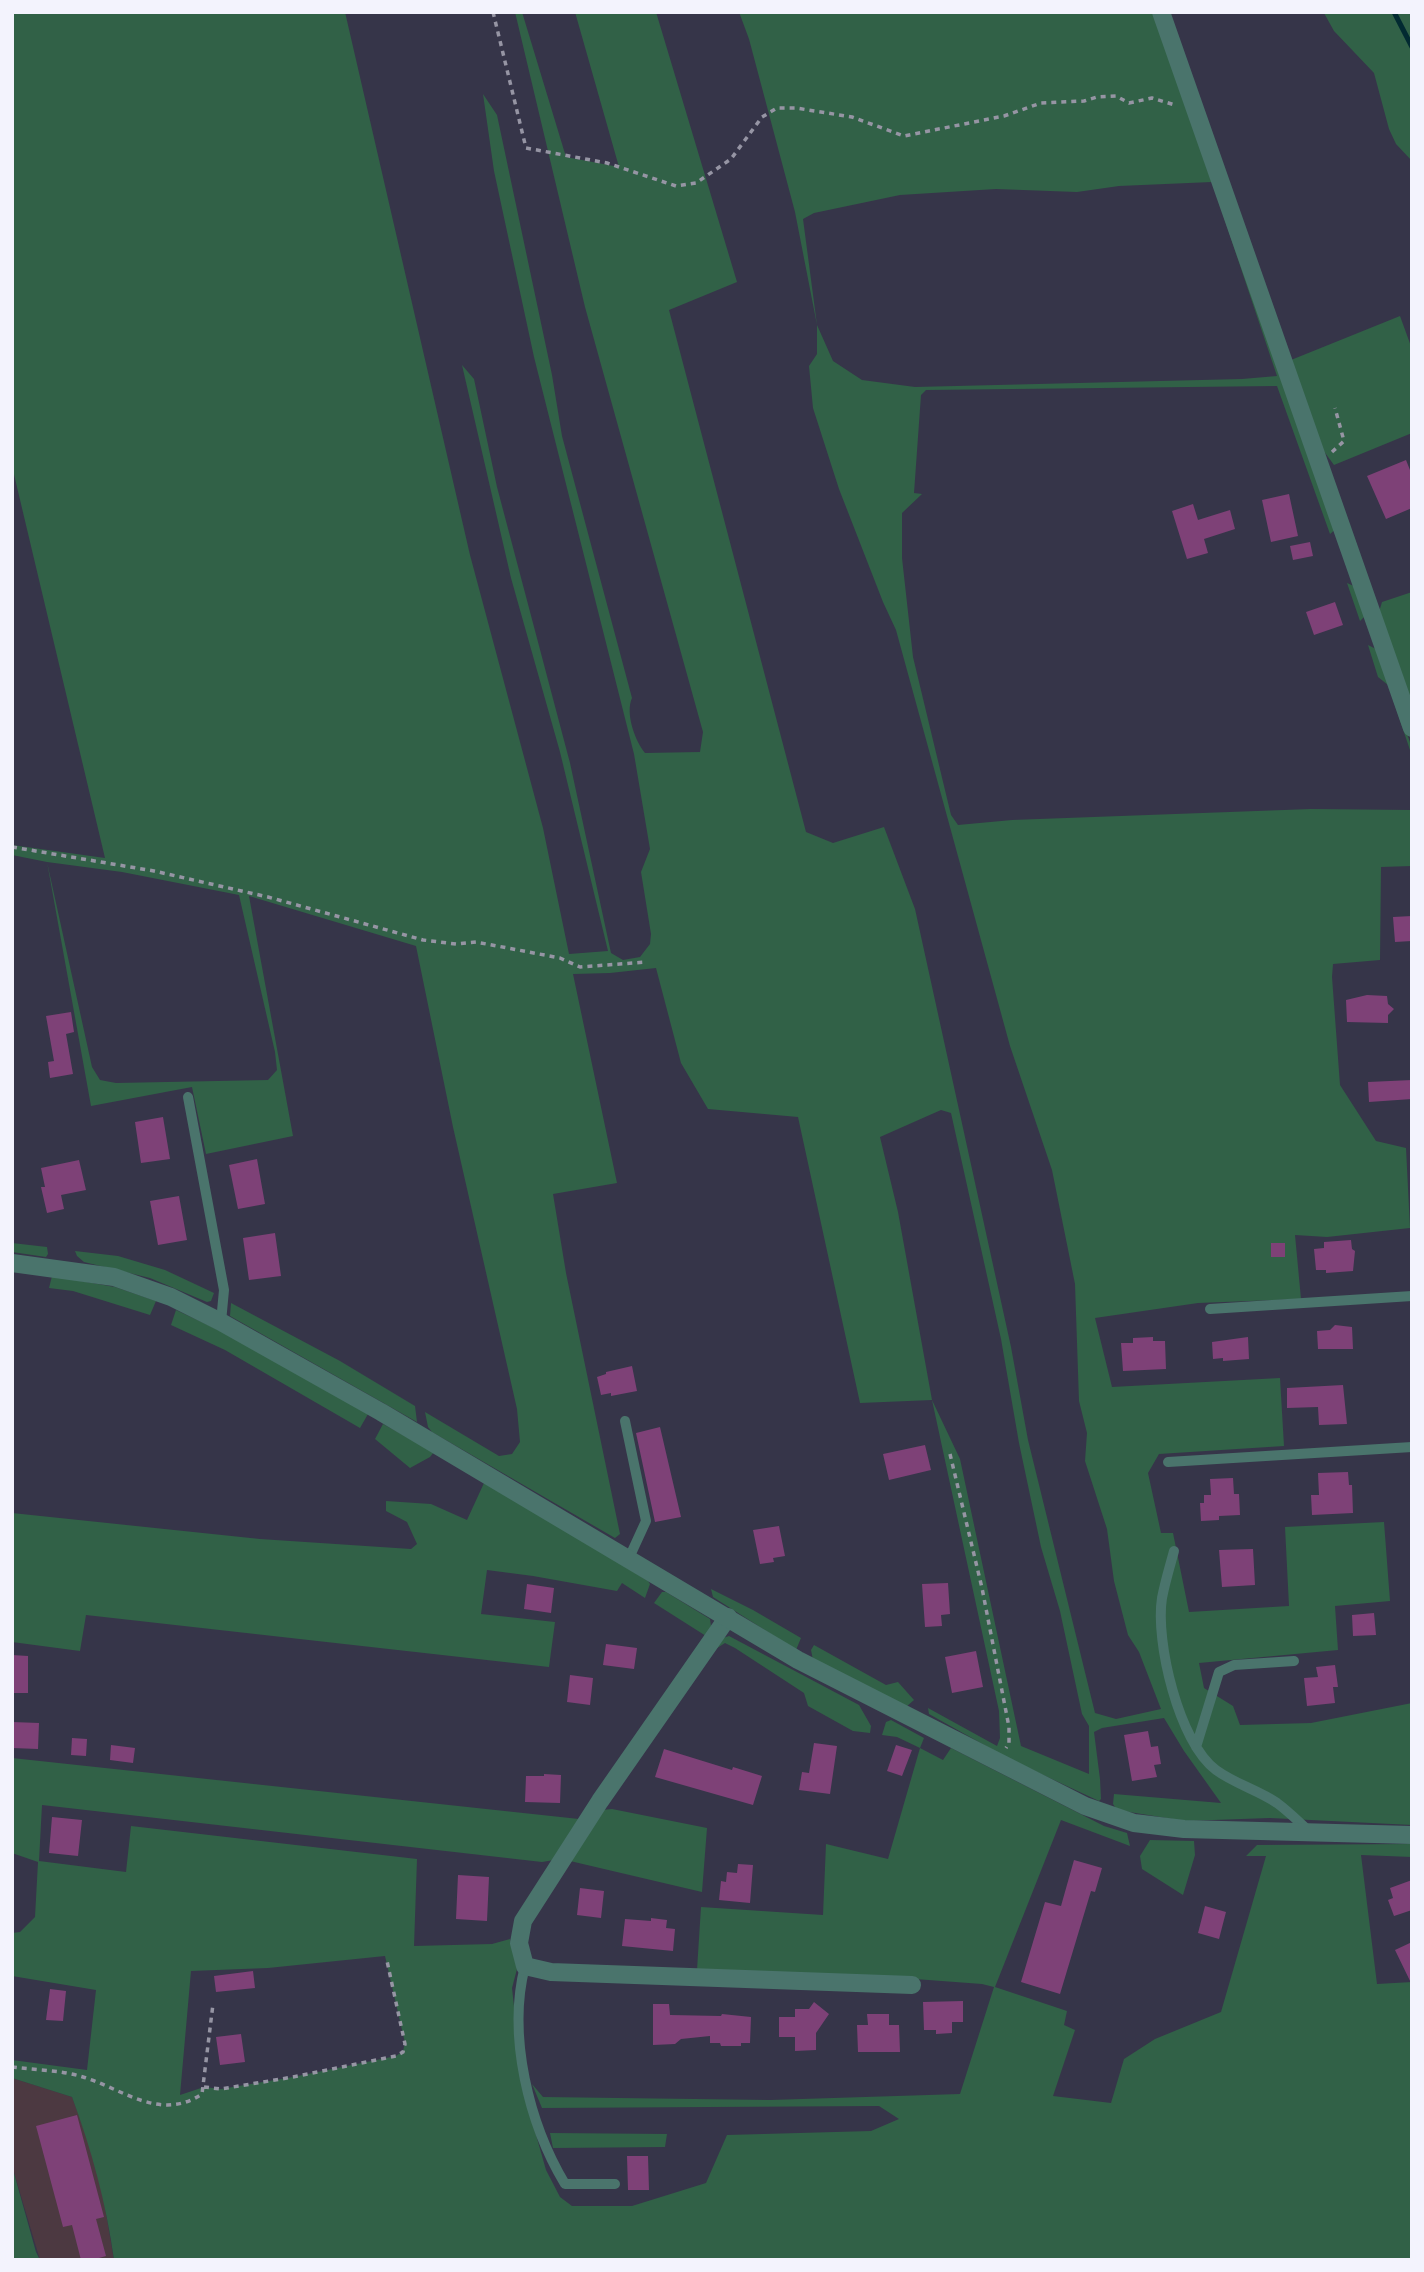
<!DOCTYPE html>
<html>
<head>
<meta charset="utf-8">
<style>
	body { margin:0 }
	#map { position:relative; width:1424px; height:2272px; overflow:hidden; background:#363549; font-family:Bitter,serif }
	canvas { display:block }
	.frame { position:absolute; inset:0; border:14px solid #f3f3fd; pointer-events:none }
</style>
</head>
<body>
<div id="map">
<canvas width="1424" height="2272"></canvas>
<div class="frame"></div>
</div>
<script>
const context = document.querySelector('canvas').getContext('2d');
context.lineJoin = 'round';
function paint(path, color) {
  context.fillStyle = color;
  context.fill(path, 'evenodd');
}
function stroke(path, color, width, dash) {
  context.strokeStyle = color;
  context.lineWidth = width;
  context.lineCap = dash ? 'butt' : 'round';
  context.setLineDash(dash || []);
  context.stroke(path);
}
paint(new Path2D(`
	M12,2078L72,2097L90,2145L101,2184L114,2260H40L12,2166Z`), '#4c3941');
paint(new Path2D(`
	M12,12H345L470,555L543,828L569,954L608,951L560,752L511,578L462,365L474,379L497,487L570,763L611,953L623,960L640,957L650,944L651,934L641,872L650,849L634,754L534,357L494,171L483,94L497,115L552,375L562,436L632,698C625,713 635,741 645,753L700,752L703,732L585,307L515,12H522L566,157L619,167L575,12H656L737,282L669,310L806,832L833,843L884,827L915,909L1011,1347L1028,1440L1095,1713L1116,1719L1161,1709L1139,1652L1128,1635L1114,1581L1107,1529L1085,1461L1087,1433L1079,1401L1075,1284L1052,1170L1010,1046L896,630L883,602L839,489L813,408L809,366L817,354V325L795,212L749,39L739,12H1158L1337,528L1330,534L1277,386L926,390L921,395L914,493L922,494L902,513V558L913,657L951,815L958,825L1012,820L1311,809L1412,810V866L1381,867L1380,960L1333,964L1332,977L1340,1085L1376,1141L1406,1148L1410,1228L1327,1237L1295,1235L1301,1299L1198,1303L1095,1318L1112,1387L1280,1378L1284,1446L1159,1454L1148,1473L1161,1533H1173L1189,1612L1289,1606L1285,1527L1384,1522L1390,1601L1335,1606L1338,1650L1199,1663L1204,1688L1233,1706L1240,1725L1311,1723L1412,1703V1825L1270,1818L1185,1821L1117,1810L1113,1804L1114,1794L1221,1803L1184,1751L1164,1718L1102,1728L1094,1732L1100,1779L1101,1799L1099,1801L1011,1760L929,1714L928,1708L997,1746L1000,1738L999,1711L932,1400L860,1403L798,1117L708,1109L681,1063L656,968L610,973L573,974L617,1183L553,1194L566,1273L620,1534L615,1538L432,1432L428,1427L425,1412L499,1456L512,1454L520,1442L517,1409L453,1127L416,946L249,896L293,1136L206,1154L192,1087L91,1106L47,862L12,855V845L105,858L12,466ZM1212,182L1277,376L1242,379L915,387L862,380L833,361L817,325L803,219L814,213L900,195L996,189L1077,192L1119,186ZM47,862L122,872L239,895L275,1052L277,1070L268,1080L116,1083L100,1080L92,1067ZM941,1110L951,1113L1001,1339L1019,1443L1041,1547L1060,1611L1082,1714L1089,1726V1774L1021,1746L960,1459L932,1400L898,1212L880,1137Z
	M1412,12V161L1396,144L1389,129L1374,73L1334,31L1324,13Z
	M1400,316L1412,349V433L1334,465L1320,446L1291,360Z
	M1347,583L1356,587L1366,615L1360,621Z
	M1412,592V709L1379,612L1382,602Z
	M1368,645L1376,649L1380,656L1412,748V756L1388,685L1378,677Z
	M12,1243L47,1247L48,1254L46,1257L12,1252Z
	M75,1251L118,1256L165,1270L214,1293L211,1301L207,1302L150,1278L84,1262L77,1256Z
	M52,1276L115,1287L156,1301L150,1315L73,1291L49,1288Z
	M231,1303L340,1361L415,1406L417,1422L230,1316Z
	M176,1310L227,1334L368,1414L360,1428L225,1350L171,1325Z
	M383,1424L434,1452L430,1457L410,1468L375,1439Z
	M484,1483L542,1515L648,1581L650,1584L645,1598L622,1583L617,1591L533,1576L487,1570L481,1614L555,1622L549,1667L86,1615L80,1651L12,1642V1513L260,1539L411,1549L417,1544L407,1522L386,1511V1501L431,1504L467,1520Z
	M711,1589L753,1610L801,1638L796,1650L713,1597Z
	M662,1592H666L710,1619L711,1626L706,1636L654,1603Z
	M729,1636L859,1705L871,1726L870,1733L853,1731L808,1706L804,1693L735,1648L725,1643L714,1650L723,1638Z
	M814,1645L886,1685L898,1682L914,1700L906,1707L813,1660L811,1650Z
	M891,1720L924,1738L920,1748L943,1760L951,1748L1104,1826L1127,1833L1130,1846L1061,1820L995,1987L1067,2011L1064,2025L1075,2030L1053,2096L1111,2103L1124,2059L1155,2039L1221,2012L1266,1856H1246L1257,1845L1412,1844V1857L1361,1855L1377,1984L1412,1982V2260H114C106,2203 92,2151 72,2097L12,2078V2060L87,2070L96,1990L12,1976V1933L20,1932L35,1917L38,1862L12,1853V1758L579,1819L554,1860L542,1862L42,1805L39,1861L126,1872L131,1826L417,1859L414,1946L492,1944L510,1939L517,1969L512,1988L523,2089L546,2170L560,2197L572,2206H632L706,2183L727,2135L871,2131L899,2119L879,2106L542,2108L532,2084L543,2097L770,2100L960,2094L994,1987L982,1984L915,1979L697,1970L701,1907L823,1915L826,1844L888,1859L920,1748L897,1737L882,1735L886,1722ZM385,1956L405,2043L403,2051L396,2056L293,2077L221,2089L204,2087L180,2095L191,1971L268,1968Z
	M612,1809L707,1828L702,1892L570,1861L602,1810Z
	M1150,1840L1194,1841L1195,1855L1183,1895L1142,1869L1140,1856Z
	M550,2133L667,2134L665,2147L553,2148Z
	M12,2166L36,2252L40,2260H12Z`), '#316147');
stroke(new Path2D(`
	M1394,12L1412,47`), '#022a31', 5);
paint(new Path2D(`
	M1406,460L1412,475V508L1386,519L1367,476Z
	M1289,494L1298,536L1271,542L1262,500Z
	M1193,504L1198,520L1230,510L1235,529L1204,539L1208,553L1187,559L1172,511Z
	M1310,542L1313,556L1293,560L1290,546Z
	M1335,602L1343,625L1314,635L1306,612Z
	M1412,916V941L1395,942L1393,917Z
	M1367,995L1387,996L1388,1004L1394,1009L1388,1015V1023L1347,1022L1346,1000Z
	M71,1012L74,1032L66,1034L73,1074L50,1078L48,1062L54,1061L46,1016Z
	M1412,1080V1099L1369,1102L1368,1082Z
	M163,1117L170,1159L141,1163L135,1122Z
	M257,1159L265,1204L238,1209L229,1165Z
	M79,1160L86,1190L61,1195L64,1209L47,1213L41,1187H45L41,1168Z
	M179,1196L187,1240L158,1245L150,1201Z
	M275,1233L281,1276L249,1280L243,1238Z
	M1351,1240L1352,1249L1355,1251L1353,1271L1326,1273V1270H1316L1314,1249L1324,1248V1242Z
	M1271,1243H1285V1257H1271Z
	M1335,1325L1352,1327L1353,1349H1318L1317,1331L1330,1330Z
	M1153,1337V1341H1165L1166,1369L1123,1371L1121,1343H1133V1338Z
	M1248,1337L1249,1359L1223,1361V1358L1213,1359L1212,1342Z
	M632,1366L637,1391L611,1396V1393L601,1395L597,1377L606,1374V1372Z
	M1343,1385L1347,1424L1319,1425L1318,1407L1287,1408V1388Z
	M660,1427L681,1517L655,1522L636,1433Z
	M925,1445L931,1470L889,1480L883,1454Z
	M1348,1472L1349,1485H1352L1353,1513L1312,1515L1311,1495H1319L1318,1473Z
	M1233,1478L1234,1494H1239L1240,1515L1219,1516V1520L1201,1521L1200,1503H1204V1495H1211L1210,1479Z
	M779,1526L785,1556L773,1558L774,1562L760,1564L753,1530Z
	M1253,1549L1255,1585L1222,1587L1219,1550Z
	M948,1583L950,1614L941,1615L942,1626L925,1627L922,1584Z
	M527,1584L554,1588L551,1613L524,1609Z
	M1374,1613L1376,1635L1353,1636L1352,1615Z
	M606,1644L637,1648L634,1669L603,1665Z
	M976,1651L983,1687L952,1693L945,1657Z
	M12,1655L28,1656V1693H12Z
	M1335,1665L1338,1687H1333L1335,1703L1307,1706L1304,1678L1318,1677L1316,1667Z
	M570,1675L593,1678L590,1705L567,1702Z
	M12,1722L39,1723L38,1749L12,1748Z
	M1148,1731L1151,1747L1158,1746L1161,1764L1154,1765L1157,1777L1132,1781L1124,1735Z
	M72,1738L87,1739L86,1756L71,1755Z
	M814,1743L837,1746L830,1794L799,1790L802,1772L809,1773Z
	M111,1745L135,1748L133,1763L110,1760Z
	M896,1745L912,1750L902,1776L887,1771Z
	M664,1749L732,1770L733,1767L762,1776L753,1805L655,1777Z
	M544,1774L561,1775L560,1803L525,1802L526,1776H544Z
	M52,1817L82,1820L78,1856L49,1853Z
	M1074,1860L1102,1868L1095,1892L1091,1891L1060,1994L1021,1982L1045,1902L1061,1906Z
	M738,1864L753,1865L750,1903L719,1900L721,1881L726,1882L727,1872L737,1873Z
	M458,1875L489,1877L487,1921L456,1919Z
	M1412,1880V1910L1394,1916L1388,1900L1393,1898L1390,1888Z
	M580,1888L604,1891L601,1918L577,1915Z
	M1205,1906L1226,1912L1219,1939L1198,1933Z
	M651,1918L667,1920L666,1928L675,1929L673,1951L622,1946L625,1919L651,1921Z
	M1412,1942V1985L1395,1950Z
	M253,1971L255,1988L216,1992L214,1976Z
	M50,1989L66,1991L63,2021L46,2020Z
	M963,2001V2022H952V2033L936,2034V2030H924L923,2002Z
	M814,2002L829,2014L816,2033V2050L795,2051V2037H779V2017H795V2009H809Z
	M653,2004H669L670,2015L721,2016L722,2014L751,2017L750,2043H741V2046H721L720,2043H710V2036L681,2039L675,2044L653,2045Z
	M867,2014H889V2025H899L900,2052H858L857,2025H868Z
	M241,2034L245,2062L220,2065L216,2037Z
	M77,2115L104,2217L96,2219L106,2256L92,2260H81L72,2225L63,2227L36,2126Z
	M627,2156H648L649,2190H628Z`), '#7e4177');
stroke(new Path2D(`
	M493,12L526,148L607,163L676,186L696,183L731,159L762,117L777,108H796L852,117L904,136L1004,116L1041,103L1084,101L1097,97L1116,96L1129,103L1152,98L1175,105
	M1332,452L1344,441L1335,408
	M12,847L154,871L268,897L423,940L456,944L476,942L560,958L580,967L647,962
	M950,1454L982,1588L1009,1727V1743L1006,1748
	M12,2067C35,2070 61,2070 83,2077C123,2089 160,2122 202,2094L213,2004
	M204,2087L221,2089L293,2077L396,2056L403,2052L405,2044L387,1961`), '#9695a4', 3.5, [5, 5]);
stroke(new Path2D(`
	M188,1097L224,1290L221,1322
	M1210,1309L1412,1296
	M625,1421L646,1521L629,1558
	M1168,1462L1412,1447
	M1174,1551C1170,1566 1165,1582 1162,1598C1155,1641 1179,1743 1216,1770C1235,1784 1258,1790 1277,1803C1288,1811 1299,1822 1309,1831
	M1196,1747L1219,1672L1234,1665L1294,1661
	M525,1966C507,2036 529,2124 565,2184H615`), '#4a746c', 10);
stroke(new Path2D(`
	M1161,12L1412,728
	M728,1617L600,1801L523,1921L519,1943L525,1966L551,1972L912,1985`), '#4a746c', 18);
stroke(new Path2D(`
	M12,1263L114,1277L171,1297L221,1322L381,1412L798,1660L1085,1806L1134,1823L1184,1829L1412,1835`), '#4a746c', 18);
</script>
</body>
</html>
